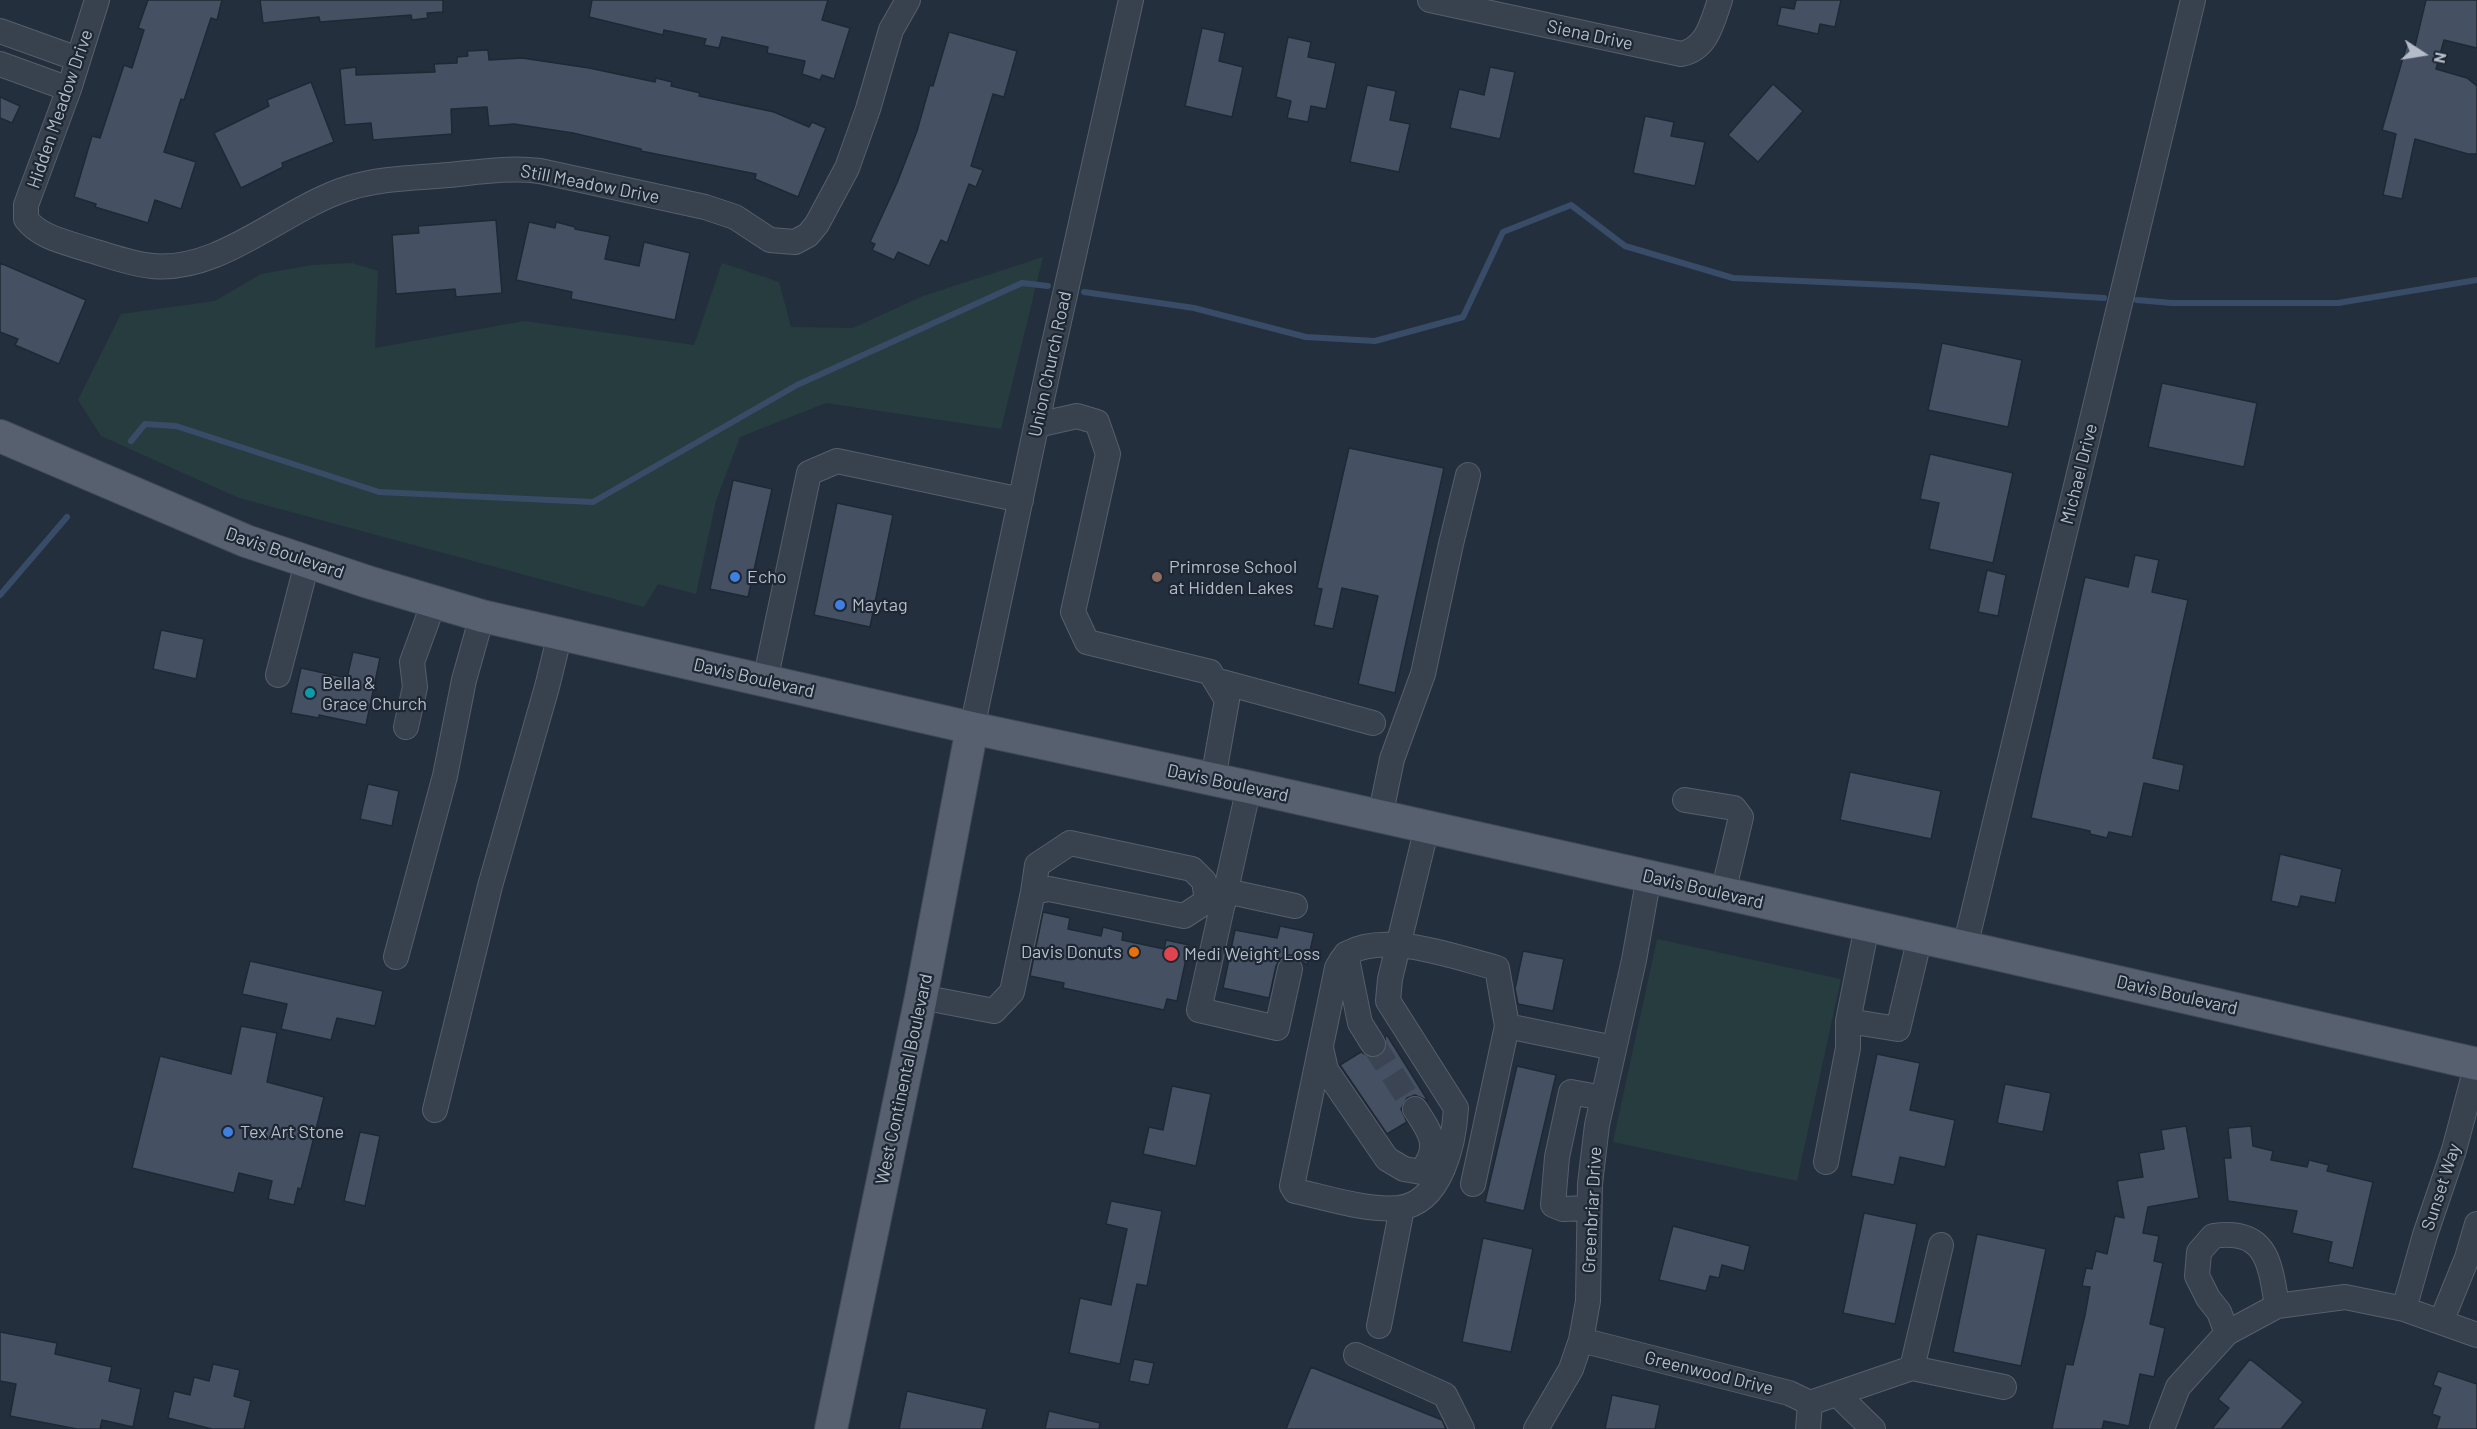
<!DOCTYPE html>
<html>
<head>
<meta charset="utf-8">
<style>
	body { margin:0 }
	#map { position:relative; width:2477px; height:1429px; overflow:hidden; background:#242f3e; font-family:Barlow,sans-serif }
	canvas { display:block }
	.north { position:absolute; left:2393px; top:24px; width:60px; height:60px; -webkit-text-stroke:4px #1d2633; paint-order:stroke; rotate:102deg; font-size:16px; font-weight:700; line-height:24px; text-align:center; color:#b4bcc9 }
	.north::after { content:''; display:block; margin:auto; width:21px; height:27px; background:#b4bcc9; clip-path:polygon(50% 0,100% 100%,50% 72%,0 100%) }
</style>
</head>
<body>
<div id="map">
<canvas width="2477" height="1429"></canvas>
<div class="north">N</div>
</div>
<script>
const context = document.querySelector('canvas').getContext('2d');
context.lineJoin = 'round';
function paint(path, color) {
  context.fillStyle = color;
  context.fill(path, 'evenodd');
}
function stroke(path, color, width, dash) {
  context.strokeStyle = color;
  context.lineWidth = width;
  context.lineCap = dash ? 'butt' : 'round';
  context.setLineDash(dash || []);
  context.stroke(path);
}
function write(font, color, halo, rows, align = 'center') {
  context.font = font + ' Barlow,sans-serif';
  context.lineWidth = 4.5;
  context.setLineDash([]);
  context.textBaseline = 'middle';
  context.strokeStyle = halo;
  context.fillStyle = color;
  for (const [text, x, y, turn = 0] of rows) {
    context.save();
    context.translate(x, y);
    context.rotate((+turn || 0) * Math.PI / 180);
    context.textAlign = isNaN(turn) ? turn : align;
    if (halo) context.strokeText(text, 0, 0);
    context.fillText(text, 0, 0);
    context.restore();
  }
}
paint(new Path2D(`
	M1043,257L1001,429L826,403L740,437L716,501L696,594L658,584L644,607L239,498L101,436L78,400L121,314L215,301L261,274L312,265L352,263L378,271L375,348L524,321L694,345L722,263L779,282L791,327L853,328L923,296Z
	M1657,939L1841,979L1797,1181L1613,1142Z`), '#263c3f');
stroke(new Path2D(`
	M1084,292L1194,308L1306,337L1375,341L1463,317L1503,232L1571,205L1625,246L1733,278L1913,286L2104,298
	M2137,300L2172,303H2338L2477,280
	M131,441L145,424L176,426L379,492L593,502L797,385L1022,283L1048,286
	M0,595L67,517`), '#394c67', 6);
const building = new Path2D(`
	M148,0H222L217,20L211,18L184,100L181,99L164,152L196,162L181,209L155,200L148,223L95,207L96,204L74,197L92,136L100,138L124,65L132,68L144,30L138,28Z
	M260,0H443V12L427,13L428,18L412,20L411,15L320,22L319,17L263,23Z
	M592,0H828L822,20L850,28L834,79L822,75L820,80L802,74L805,61L767,53L768,47L722,37L719,48L704,45L706,39L664,30L663,35L589,17Z
	M1796,0H1841L1835,27L1820,24L1818,34L1777,25L1781,7L1794,9Z
	M2426,0H2477V48L2444,40L2436,69L2467,78L2477,86V154H2468L2415,139L2402,199L2383,195L2396,134L2382,130L2407,44L2415,46Z
	M1202,28L1225,33L1219,61L1243,67L1232,117L1185,106Z
	M949,32L1017,51L1004,97L993,94L971,166L983,170L976,187L969,184L947,243L941,240L929,266L898,252L894,260L872,250L875,244L870,242L897,183L917,131L930,85L933,86Z
	M1288,37L1311,42L1308,57L1336,63L1326,109L1311,106L1308,122L1287,118L1291,101L1276,97Z
	M488,50L489,60L522,58L589,68L655,82L656,78L672,82L671,86L700,93L699,96L774,112L809,127L812,122L826,128L798,197L755,179L756,174L641,151V149L573,133L514,124L489,126L487,107L451,109L452,134L373,140L371,123L345,125L340,69L356,67V75L435,72L434,64L457,63V57L468,56L467,51Z
	M1490,67L1515,72L1500,139L1450,128L1459,89L1484,95Z
	M311,82L334,142L282,163L283,167L241,188L214,133L269,106L267,100Z
	M1773,84L1803,111L1758,162L1728,135Z
	M1367,85L1396,91L1390,120L1410,124L1399,172L1350,162Z
	M0,97L20,106L12,123L0,118Z
	M1645,116L1674,122L1671,136L1705,142L1695,186L1633,173Z
	M496,220L502,293L456,297L455,289L396,294L392,235L419,233L418,226Z
	M529,222L555,228L556,222L575,227V229L610,236L605,259L639,266L644,242L690,253L675,320L571,299L572,292L516,280Z
	M0,263L86,300L59,364L15,345L18,339L0,332Z
	M1942,343L2022,360L2008,427L1928,410Z
	M2162,383L2257,403L2244,467L2148,447Z
	M1349,448L1444,468L1395,693L1358,684L1378,596L1342,588L1333,629L1314,625L1322,589L1317,588Z
	M1930,454L2013,473L1993,563L1929,549L1939,503L1920,499Z
	M733,480L772,489L748,597L710,589Z
	M837,503L893,515L870,627L814,615Z
	M2135,555L2159,560L2152,592L2188,600L2153,758L2184,765L2179,791L2144,783L2132,837L2109,832L2107,838L2090,834V831L2031,818L2085,577L2128,587Z
	M1987,570L2006,575L1998,616L1978,612Z
	M161,630L204,639L196,679L153,669Z
	M353,652L380,658L366,725L319,715V718L291,713L301,668L347,678Z
	M1850,772L1941,791L1931,839L1840,820Z
	M368,784L399,791L392,826L360,819Z
	M2280,854L2342,869L2335,903L2301,896L2298,907L2271,901Z
	M1043,912L1070,918L1068,929L1101,936L1103,927L1123,932L1122,940L1164,949L1166,940L1189,945L1177,1001L1167,999L1164,1010L1063,988L1064,983L1030,976Z
	M1280,926L1314,933L1307,965L1294,955H1286L1280,959L1276,966L1269,998L1223,988L1235,930L1277,938Z
	M1523,951L1564,959L1553,1011L1518,1004L1515,989Z
	M250,961L383,991L375,1026L337,1018L331,1040L281,1029L287,1004L242,994Z
	M241,1026L277,1033L267,1082L324,1097L301,1189L298,1188L294,1205L268,1199L272,1181L239,1173L234,1193L132,1168L160,1056L231,1074Z
	M1387,1035L1428,1101L1415,1095L1407,1098L1401,1109L1407,1122L1387,1134L1340,1065L1361,1052L1373,1058L1381,1056L1386,1050L1385,1037Z
	M1877,1054L1920,1063L1910,1110L1955,1120L1945,1167L1900,1157L1894,1185L1851,1176Z
	M1517,1066L1556,1075L1524,1211L1485,1202Z
	M2005,1084L2051,1093L2043,1132L1997,1123Z
	M1172,1086L1211,1094L1196,1166L1143,1154L1149,1127L1163,1130Z
	M2186,1126L2199,1198L2148,1207L2143,1233L2159,1236L2154,1261L2163,1263L2150,1324L2165,1328L2154,1377L2140,1374L2129,1426L2104,1421L2102,1429H2052L2066,1364L2073,1365L2085,1315L2090,1287L2082,1286L2086,1268L2092,1269L2096,1251L2107,1254L2115,1216L2124,1218L2117,1181L2143,1177L2139,1153L2164,1149L2161,1130Z
	M2251,1126L2253,1146L2273,1151L2271,1160L2307,1167L2309,1160L2329,1165L2327,1171L2373,1182L2353,1268L2328,1262L2332,1242L2292,1233L2297,1211L2228,1201L2224,1158H2231L2228,1128Z
	M360,1132L380,1136L365,1206L344,1201Z
	M1111,1201L1162,1211L1147,1286L1137,1284L1120,1364L1069,1353L1080,1298L1111,1305L1127,1229L1106,1224Z
	M1864,1213L1917,1224L1895,1324L1843,1313Z
	M1673,1226L1750,1246L1744,1271L1722,1265L1719,1278L1710,1276L1706,1291L1659,1280Z
	M1977,1234L2046,1249L2021,1366L1953,1352Z
	M1483,1238L1533,1249L1511,1352L1462,1342Z
	M0,1332L57,1343L55,1354L112,1367L109,1381L141,1389L133,1427L102,1420L100,1429H77L10,1416L16,1384L0,1381Z
	M1134,1359L1154,1363L1149,1385L1129,1381Z
	M2250,1359L2303,1402L2281,1429H2212L2229,1408L2218,1399Z
	M213,1364L240,1370L234,1396L251,1401L244,1429H212L168,1418L174,1391L190,1395L194,1377L209,1381Z
	M1311,1367L1442,1420L1446,1429H1286Z
	M2438,1371L2477,1384V1429H2436L2440,1417L2432,1414L2441,1388L2433,1385Z
	M907,1391L987,1409L982,1429H899Z
	M1612,1395L1660,1405L1655,1429H1605Z
	M1049,1411L1100,1423L1099,1429H1045Z`);
paint(building, '#455162');
stroke(building, '#1f2835', 1.5);
stroke(new Path2D(`
	M1373,1044L1415,1109`), '#3a4453', 24, [24, 12]);
const minor = new Path2D(`
	M97,0L69,89L26,205V219C39,237 66,242 86,249C108,255 130,264 152,266C221,273 284,208 349,188C381,178 415,178 449,175C479,172 509,167 540,171L705,207L735,217L770,240L795,242L808,235L817,224L847,168L868,109L891,30L908,0
	M1430,0L1681,54C1707,49 1712,23 1720,0
	M0,31L78,59
	M0,64L69,89
	M1037,425L1077,416L1097,422L1108,454L1073,612L1087,642L1210,672L1227,700L1213,779
	M278,675L307,563
	M1215,680L1373,723
	M765,681L809,473L837,461L1021,500
	M406,727L415,687L412,662L434,602
	M972,728L1049,366L1131,0
	M1249,787L1199,1010L1277,1028L1290,969
	M1685,800L1734,808L1741,817L1723,893
	M1380,817L1392,759L1423,674L1451,544L1468,475
	M1427,827L1390,979L1388,1001L1456,1108C1454,1142 1442,1203 1399,1208C1366,1211 1329,1198 1295,1191L1292,1186L1337,968C1340,963 1343,956 1348,953C1387,931 1457,958 1497,968L1507,1026L1614,1048
	M1226,891L1295,906
	M1033,892L1037,865L1070,843L1192,869L1204,881L1207,901
	M1965,947L2193,0
	M1346,954L1360,1023L1373,1044
	M396,957L445,776L464,680L482,616
	M921,997L994,1011L1012,992L1033,892L1049,889L1184,916L1207,901L1223,904
	M1848,1021L1898,1029L1920,937
	M1321,1048L1326,1070L1387,1159L1404,1169L1421,1172C1441,1147 1431,1133 1415,1109
	M435,1110L490,886L547,687L560,634
	M1826,1162L1848,1048V1021L1867,926
	M1473,1184L1507,1026
	M1589,1208L1563,1209L1553,1205L1557,1157L1571,1092L1603,1098
	M2404,1309L2425,1235L2454,1150L2477,1064
	M2441,1322L2467,1258L2477,1224
	M1379,1326L1402,1208
	M2227,1333L2219,1312L2208,1298L2197,1276L2199,1252L2213,1236C2267,1228 2270,1263 2277,1306
	M1581,1340L1789,1393L1810,1403L1808,1429
	M1356,1355L1445,1395L1462,1429
	M1912,1368L1941,1245
	M1837,1394L1873,1429
	M1810,1403L1912,1368L2004,1387
	M1536,1429L1571,1369L1581,1340L1588,1301L1590,1184L1597,1125L1634,960L1649,876
	M2162,1429L2178,1387L2227,1333L2277,1306L2345,1297L2404,1309L2477,1335`);
const major = new Path2D(`
	M0,436L246,541L368,582L482,616L972,728L1249,787L1991,953L2477,1064
	M831,1429L921,997L972,728`);
stroke(minor, '#565f6c', 26);
stroke(major, '#414a57', 34);
stroke(minor, '#38414e', 24);
stroke(major, '#56606e', 32);
for (const [x, y, r, color] of [
	[735,577,6,"#3f7fe0"],
	[1157,577,6,"#8d6e63"],
	[840,605,6,"#3f7fe0"],
	[310,693,6,"#0f9aa8"],
	[1134,952,6,"#e8710a"],
	[1171,954,8,"#e0444e"],
	[228,1132,6,"#3f7fe0"]
]) {
  const dot = new Path2D();
  dot.arc(x, y, r, 0, 2 * Math.PI);
  context.fillStyle = color;
  context.fill(dot);
  stroke(dot, '#1d2633', 2);
}
write('18px', '#b4bcc9', '#1d2633', [
	["Siena Drive",1590,35,12],
	["Hidden Meadow Drive",60,109,-71],
	["Still Meadow Drive",590,184,11],
	["Union Church Road",1050,364,-78],
	["Michael Drive",2079,474,-76],
	["Davis Boulevard",285,553,19],
	["Davis Boulevard",754,678,13],
	["Davis Boulevard",1228,783,12],
	["Davis Boulevard",1703,889,13],
	["Davis Boulevard",2177,995,13],
	["West Continental Boulevard",904,1079,-78],
	["Sunset Way",2441,1187,-72],
	["Greenbriar Drive",1592,1210,-87],
	["Greenwood Drive",1709,1373,14]
]);
write('18px', '#b4bcc9', '#1d2633', [
	["Primrose School",1169,567],
	["at Hidden Lakes",1169,588],
	["Echo",747,577],
	["Maytag",852,605],
	["Bella &",322,683],
	["Grace Church",322,704],
	["Davis Donuts",1122,952,"right"],
	["Medi Weight Loss",1184,954],
	["Tex Art Stone",240,1132]
], 'left');
</script>
</body>
</html>
